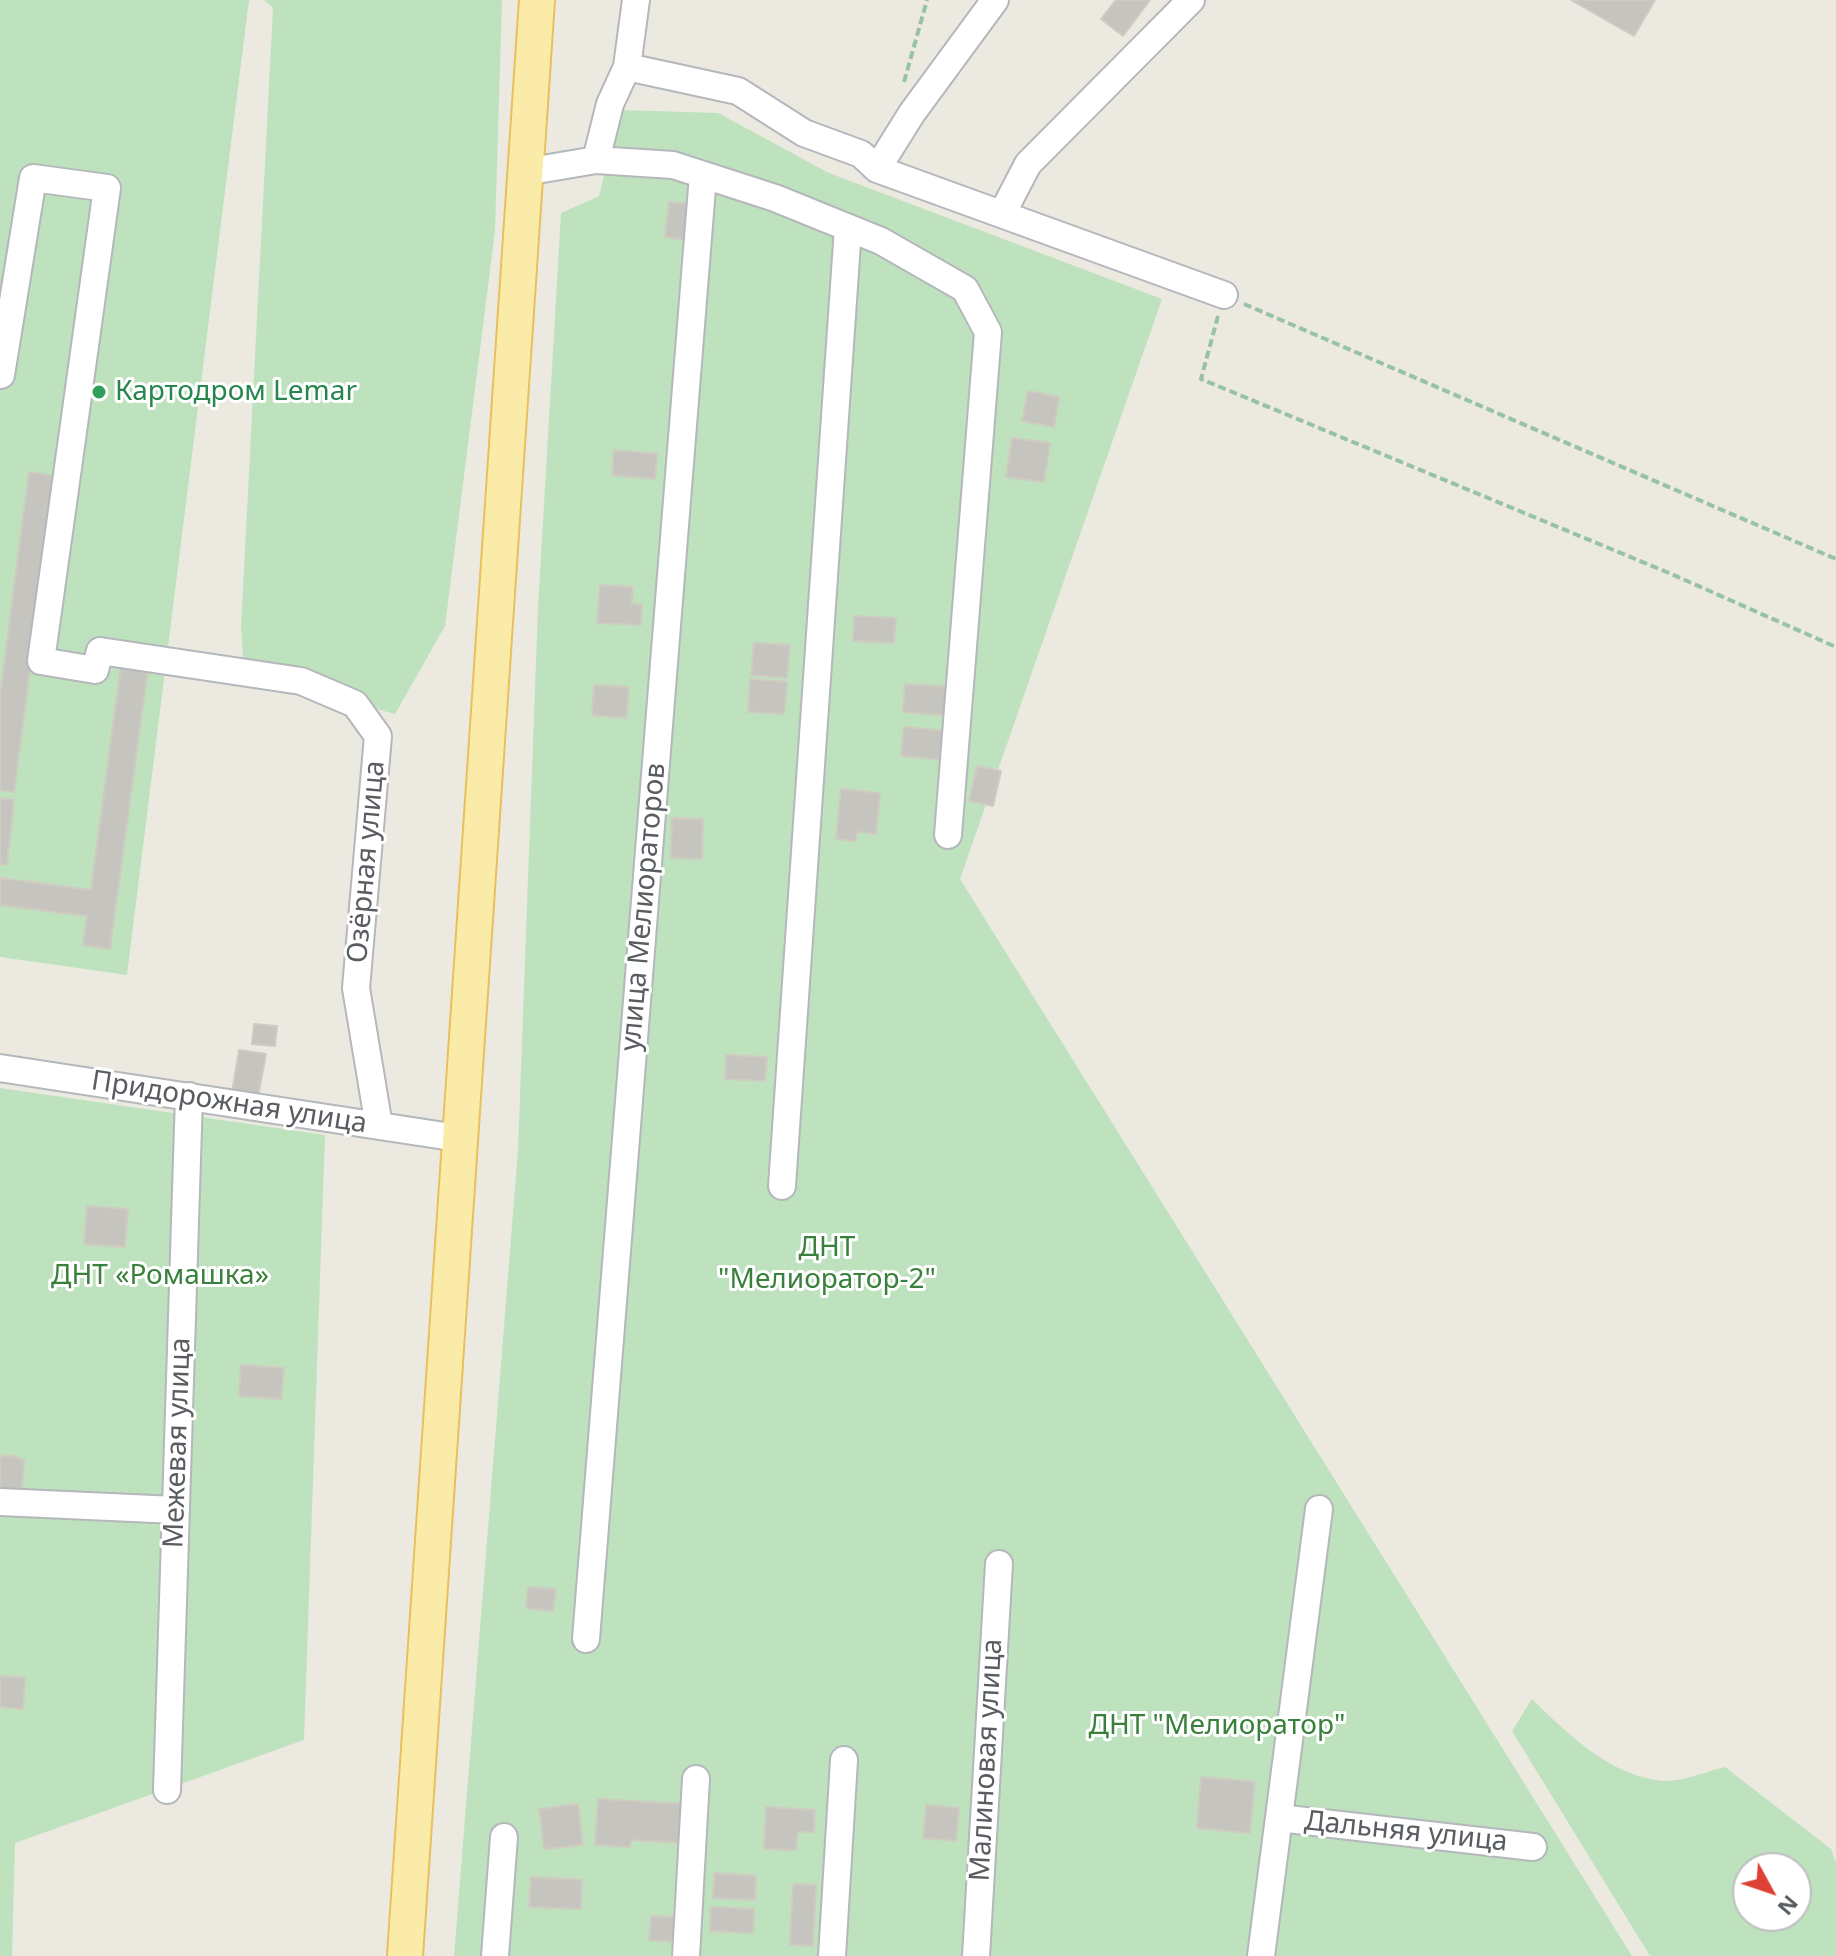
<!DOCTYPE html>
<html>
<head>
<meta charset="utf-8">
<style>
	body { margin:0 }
	#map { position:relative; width:1836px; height:1956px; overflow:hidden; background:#ece9e1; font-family:"Noto Sans",sans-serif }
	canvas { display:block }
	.north { position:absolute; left:1732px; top:1852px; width:80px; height:80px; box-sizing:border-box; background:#fff; border:2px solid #bdbec0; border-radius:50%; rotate:130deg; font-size:22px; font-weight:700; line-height:32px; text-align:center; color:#595d61 }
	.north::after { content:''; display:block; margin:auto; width:28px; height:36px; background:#de4134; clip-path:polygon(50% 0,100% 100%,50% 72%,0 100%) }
</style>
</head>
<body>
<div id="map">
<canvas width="1836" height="1956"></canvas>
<div class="north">N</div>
</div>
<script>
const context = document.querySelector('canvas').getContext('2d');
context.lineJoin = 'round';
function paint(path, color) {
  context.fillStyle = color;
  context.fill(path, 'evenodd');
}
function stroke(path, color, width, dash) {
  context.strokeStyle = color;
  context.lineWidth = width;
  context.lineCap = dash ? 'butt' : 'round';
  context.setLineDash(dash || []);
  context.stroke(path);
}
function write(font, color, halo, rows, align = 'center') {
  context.font = font + ' "Noto Sans",sans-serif';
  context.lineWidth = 6;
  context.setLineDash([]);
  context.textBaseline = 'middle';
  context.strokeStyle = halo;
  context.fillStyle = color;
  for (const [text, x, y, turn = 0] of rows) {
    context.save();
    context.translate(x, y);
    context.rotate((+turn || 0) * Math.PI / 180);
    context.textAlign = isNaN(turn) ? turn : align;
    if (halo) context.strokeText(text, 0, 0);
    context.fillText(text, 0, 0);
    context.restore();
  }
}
paint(new Path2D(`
	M0,0H249L127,975L0,957Z
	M264,0H502L495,231L445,626L395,714L244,673L241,627L273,8Z
	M620,110L718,113L829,173L1162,299L960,879L1632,1956H454L518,1150L538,607L561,213L599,196Z
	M0,1088L325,1135L304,1740L15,1843L12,1956H0Z
	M1532,1699C1568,1734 1611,1777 1664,1781C1682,1782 1707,1771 1725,1767L1831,1849L1836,1863V1956H1650L1512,1731ZM1748,1868H1796V1916H1748Z`), '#bee2be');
const building = new Path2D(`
	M1116,0H1150L1123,36L1101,19Z
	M1571,0H1655L1634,36Z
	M669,202L697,205L693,241L665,237Z
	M1028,391L1059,397L1054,427L1022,421Z
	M1012,438L1050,443L1044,482L1006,477Z
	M614,450L657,454L655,479L612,475Z
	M29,472L55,476L14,792L0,790V695Z
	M600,585L633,587L632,604L642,605L641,625L597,623Z
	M854,616L896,618L894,643L853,641Z
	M754,643L790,645L787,678L751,675Z
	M121,665L148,668L110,949L83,945L87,916L0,905V878L91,890Z
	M750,679L787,682L784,714L748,712Z
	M905,684L953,687L950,716L903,712Z
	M594,685L629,687L626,718L592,715Z
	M904,727L949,731L946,760L901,756Z
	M977,766L1001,771L993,806L969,801Z
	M841,789L880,793L876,834L857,832L856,841L836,839Z
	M0,798L14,800L7,865L0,864Z
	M672,818L703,819L702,859L671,858Z
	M254,1024L277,1026L275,1046L252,1044Z
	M239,1050L266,1054L258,1097L232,1093Z
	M726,1055L767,1057L765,1081L725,1079Z
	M87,1206L128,1209L125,1247L84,1244Z
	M241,1365L284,1368L281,1399L239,1396Z
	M11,1455L24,1460L22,1491L0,1489V1457Z
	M528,1587L556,1589L553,1611L526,1608Z
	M0,1676L25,1678L23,1709L0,1707Z
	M1201,1777L1255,1782L1250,1833L1197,1828Z
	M598,1799L686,1804L684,1843L631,1840L630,1847L595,1845Z
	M578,1804L583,1845L544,1849L539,1809Z
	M926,1805L959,1808L956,1841L923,1838Z
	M766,1807L815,1810L814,1832H798L796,1850L764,1849Z
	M714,1873L756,1876L755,1900L713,1898Z
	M531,1877L582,1880L581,1909L529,1907Z
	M793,1884L816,1885L813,1946L790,1945Z
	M711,1907L754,1909L753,1933L710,1931Z
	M651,1916L676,1917L675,1942L649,1940Z`);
paint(building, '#c6c4be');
stroke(building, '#d0cbc0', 2);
const minor = new Path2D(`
	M627,67L738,91L804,133L861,154L877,169L1224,295
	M596,160L610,104L627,67L636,0
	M877,169L912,113L995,0
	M525,172L596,160L673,165L775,198L881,241L965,289L988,332L948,835
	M1002,214L1028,164L1191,0
	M1,375L33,178L107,188L41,661L95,670L100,651L301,681L355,704L378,736L356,988L379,1126
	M0,1068L458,1138
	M782,1186L848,228
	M0,1502L176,1510
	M586,1639L703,175
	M167,1790L189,1096
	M1279,1818L1533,1847
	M495,1956L504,1837
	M686,1956L696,1779
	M832,1956L844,1760
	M976,1956L999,1564
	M1261,1956L1319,1509`);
const major = new Path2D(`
	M405,1956L537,0`);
stroke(minor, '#b4b7bb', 30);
stroke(major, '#e8c05d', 38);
stroke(new Path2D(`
	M904,82L927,0
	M1244,304L1836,559
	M1218,316L1201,379L1669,573L1836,647`), '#98c2a4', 4, [8, 4]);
stroke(minor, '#fff', 26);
stroke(major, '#faeca8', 34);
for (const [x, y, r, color] of [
	[99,392,8,"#2e9e5b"]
]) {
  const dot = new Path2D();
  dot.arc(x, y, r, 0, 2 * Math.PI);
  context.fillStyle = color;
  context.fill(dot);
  stroke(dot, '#fff', 3);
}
write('28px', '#27864d', '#fff', [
	["Картодром Lemar",115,392]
], 'left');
write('28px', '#595d61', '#fff', [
	["Озёрная улица",367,862,-85],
	["улица Мелиораторов",644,907,-85],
	["Придорожная улица",229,1103,9],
	["Межевая улица",178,1443,-88],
	["Малиновая улица",987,1760,-87],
	["Дальняя улица",1406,1832,6]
]);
write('28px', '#39803c', '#fff', [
	["ДНТ",827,1248],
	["\"Мелиоратор-2\"",827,1280],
	["ДНТ «Ромашка»",160,1276],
	["ДНТ \"Мелиоратор\"",1217,1726]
]);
</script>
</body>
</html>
